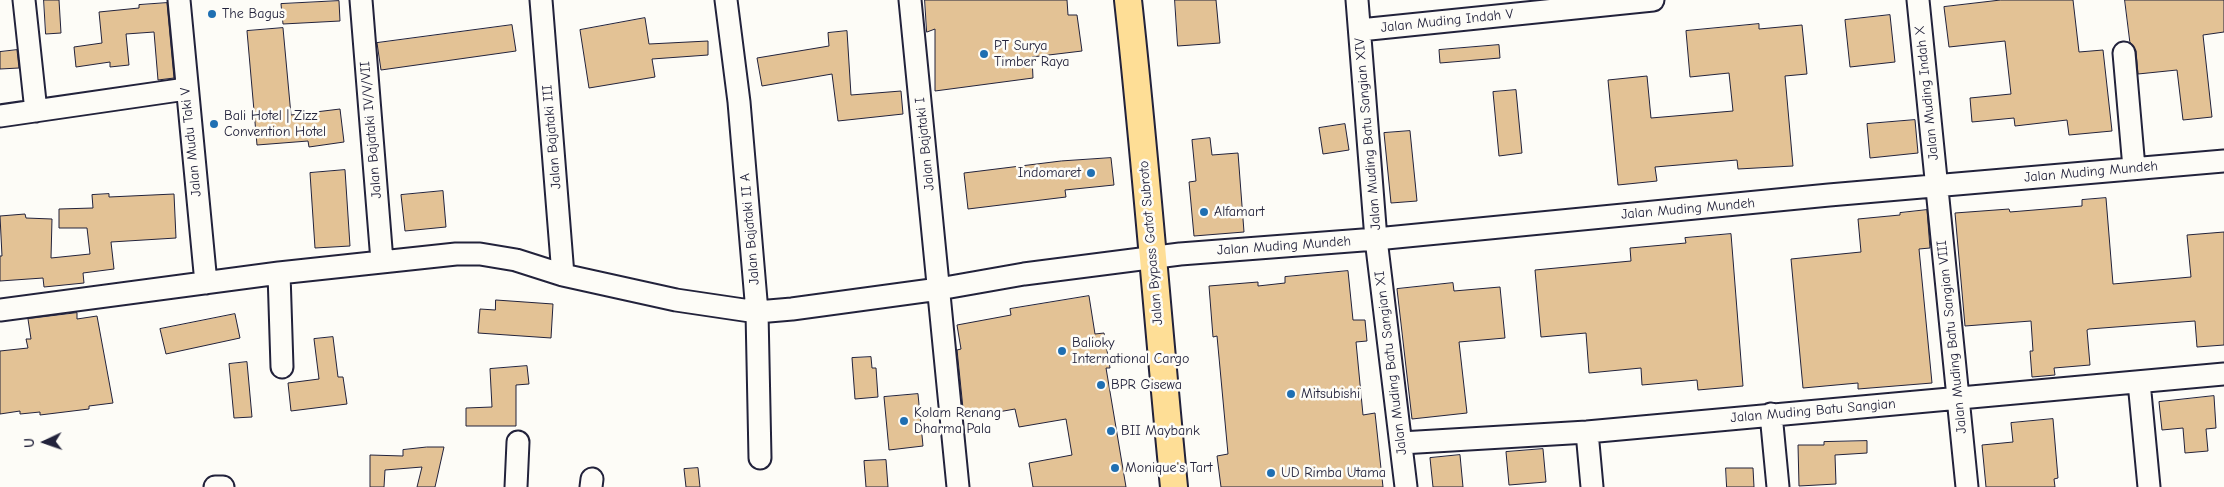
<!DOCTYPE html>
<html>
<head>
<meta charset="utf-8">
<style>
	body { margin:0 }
	#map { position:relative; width:2224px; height:487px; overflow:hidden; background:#fdfcf7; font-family:"Comic Neue",sans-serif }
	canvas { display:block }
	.north { position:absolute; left:20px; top:417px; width:50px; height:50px; -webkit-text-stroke:4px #fdfcf7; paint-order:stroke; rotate:267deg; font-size:14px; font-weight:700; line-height:20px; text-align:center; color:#22223b }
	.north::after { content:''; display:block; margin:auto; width:18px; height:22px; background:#22223b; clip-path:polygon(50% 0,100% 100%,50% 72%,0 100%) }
</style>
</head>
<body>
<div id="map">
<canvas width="2224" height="487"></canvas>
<div class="north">U</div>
</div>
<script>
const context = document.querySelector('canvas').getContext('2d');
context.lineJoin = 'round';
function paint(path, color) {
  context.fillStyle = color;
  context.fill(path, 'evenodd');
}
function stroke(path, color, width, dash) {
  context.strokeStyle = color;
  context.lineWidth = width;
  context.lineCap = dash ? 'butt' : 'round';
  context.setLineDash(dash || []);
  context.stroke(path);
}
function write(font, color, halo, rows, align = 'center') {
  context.font = font + ' "Comic Neue",sans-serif';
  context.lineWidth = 5;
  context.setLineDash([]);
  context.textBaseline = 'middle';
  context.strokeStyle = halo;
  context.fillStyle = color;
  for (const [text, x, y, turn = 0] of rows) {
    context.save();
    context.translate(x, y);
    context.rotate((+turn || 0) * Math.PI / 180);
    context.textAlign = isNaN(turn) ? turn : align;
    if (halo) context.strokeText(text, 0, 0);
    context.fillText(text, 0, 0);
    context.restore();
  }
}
const building = new Path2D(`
	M44,0H59L61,33L46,34Z
	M925,0H1067L1068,15H1077L1082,51L1032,57L1033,78L935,91V29L927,32Z
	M1175,0H1216L1220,43L1178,46Z
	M2001,0H2073L2079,52L2103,50L2112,131L2069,135L2067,120L2015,126L2014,118L1972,122L1970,98L2011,94L2005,41L1949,47L1944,7Z
	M2125,0H2224V32L2203,35L2212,117L2183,120L2177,70L2138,74L2136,51L2130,42Z
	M339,1L340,21L283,24L281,4Z
	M167,3L174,78L158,80L154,32L126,34L129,65L110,67V62L76,67L74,47L102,43L99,12L139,8V5Z
	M1890,15L1895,62L1850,67L1845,20Z
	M645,18L649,44L708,41V55L652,59L655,77L589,88L580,30Z
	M1759,24V29L1802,25L1807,74L1785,76L1793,166L1738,169L1737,160L1655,167L1657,181L1618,185L1608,80L1647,76L1651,118L1733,111L1729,73L1690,77L1686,31Z
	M512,25L516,51L381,70L377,43Z
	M283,28L291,115L340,109L344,142L309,147L308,141L257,145L247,31Z
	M847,31L851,95L901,91L903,114L838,121L832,74L762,86L757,58L829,46L828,33Z
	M1499,45L1500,58L1440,63L1439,50Z
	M17,50L19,68L0,69V52Z
	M1516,90L1522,153L1499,156L1493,92Z
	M1915,120L1918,153L1870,158L1867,124Z
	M1345,124L1349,150L1323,154L1319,128Z
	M1410,131L1417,201L1391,203L1384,133Z
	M1210,138L1212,155L1238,153L1244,232L1194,236L1189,182L1196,181L1192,140Z
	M1111,158L1114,185L1065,190L1066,197L968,209L964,173L1061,161Z
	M345,170L350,246L315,248L310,173Z
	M443,191L446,227L405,231L401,195Z
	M109,194V197L174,194L176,238L111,242L114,269L83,273L84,283L44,287L43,278L0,281V256H2L0,216L25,214L26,218L52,219L51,258L90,254L87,228H59V209L93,208L92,195Z
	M2106,198L2113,284L2191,277L2187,235L2224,232V345L2197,347L2195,321L2089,329L2087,330L2090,365L2054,368L2055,375L2032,377L2030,351H2033L2031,321L1965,326L1955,213L2009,209L2010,212L2082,206V200Z
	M1927,210L1930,248L1919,249L1932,383L1858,389V383L1803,388L1791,259L1861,252L1858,219L1900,215V213Z
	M1731,234L1743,386L1698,390L1697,380L1642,385L1641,368L1589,373L1586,333L1541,337L1535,270L1631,261L1630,248L1686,243L1685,238Z
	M1348,271L1353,320H1365L1367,341L1356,342L1363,415L1375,413L1383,487H1221L1217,456L1228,454L1217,336L1213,337L1209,286L1258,282V286L1285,283V277Z
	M1453,283L1454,291L1500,287L1505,338L1459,342L1467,413L1412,419L1397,289Z
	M1089,296L1095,334L1104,333L1110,368H1106L1126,487H1033L1029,463L1072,455L1066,419L1019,427L1015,409L964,418L957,350L961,349L957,325L1011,315L1010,309Z
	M496,300L553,304L551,338L478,333L480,309L495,310Z
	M77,313V319L97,316L113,403L89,406V409L40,415V412L20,414V411L0,414V351L28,348L26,339H31L28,319Z
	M235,314L240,338L166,354L160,329Z
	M333,337L338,377H343L347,404L291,411L288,383L319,379L314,339Z
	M871,357L872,368H876L878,397L855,399L852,358Z
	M247,362L252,417L234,418L229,364Z
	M527,366L529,384L516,385V426H466V408L492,407L490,369Z
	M918,394L923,446L889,450L884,397Z
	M2214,396L2216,428L2206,429L2208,451L2185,453L2183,428L2162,430L2159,402Z
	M2053,419L2058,478L2054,479L2055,487H1986L1982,445L2013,442L2011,423Z
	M1867,441V453L1835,455L1836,484L1799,486L1798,445H1824V442Z
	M427,447H444L435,487H417L422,467L385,470L384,487H370V455L403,456V450Z
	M1543,449L1546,482L1509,485L1506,452Z
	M1460,455L1463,487H1433L1430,458Z
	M886,460L888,487H866L864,461Z
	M698,468L700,487H686L684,469Z
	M1726,468H1753L1754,487H1727Z`);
paint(building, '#e3c295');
stroke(building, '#22223b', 1);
const minor = new Path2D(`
	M24,0L36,111
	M179,0L206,283
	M361,0L382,261
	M541,0L563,275
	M726,0L739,102L757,312L760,458
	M910,0L958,487
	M1357,0L1376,239L1406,487
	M1918,0L1967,487
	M1360,30L1653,0
	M2124,53L2134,168
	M0,116L186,89
	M279,273L282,367
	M0,310L279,273L456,254H480L516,260L563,275L676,300L757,312L792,309L939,289L1024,274L1180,254L1376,239L1829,195L2224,161
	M2139,382L2149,487
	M1771,414L1778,487
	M1587,432L1592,487
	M1401,443L1587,432L2224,374
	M215,487H223
	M516,487L518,442
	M591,487L592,479`);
const major = new Path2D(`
	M1128,0C1146,162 1158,325 1174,487`);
stroke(minor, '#22223b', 25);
stroke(major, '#22223b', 30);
stroke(minor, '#fdfcf7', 21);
stroke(major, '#fede96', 26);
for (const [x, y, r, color] of [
	[212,14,5,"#1f6fb2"],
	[984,54,5,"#1f6fb2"],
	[214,124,5,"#1f6fb2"],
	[1091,173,5,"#1f6fb2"],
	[1204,212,5,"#1f6fb2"],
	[1062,351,5,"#1f6fb2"],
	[1101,385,5,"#1f6fb2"],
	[1291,394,5,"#1f6fb2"],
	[904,421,5,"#1f6fb2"],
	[1111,431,5,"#1f6fb2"],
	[1115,468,5,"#1f6fb2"],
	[1271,473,5,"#1f6fb2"]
]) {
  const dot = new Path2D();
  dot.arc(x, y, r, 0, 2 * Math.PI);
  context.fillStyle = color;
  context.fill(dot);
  stroke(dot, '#fdfcf7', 2);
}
write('14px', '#22223b', '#fdfcf7', [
	["The Bagus",222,14],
	["PT Surya",994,46],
	["Timber Raya",994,62],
	["Bali Hotel | Zizz",224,116],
	["Convention Hotel",224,132],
	["Indomaret",1081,173,"right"],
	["Alfamart",1214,212],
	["Balioky",1072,343],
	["International Cargo",1072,359],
	["BPR Gisewa",1111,385],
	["Mitsubishi",1301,394],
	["Kolam Renang",914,413],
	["Dharma Pala",914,429],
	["BII Maybank",1121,431],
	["Monique's Tart",1125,468],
	["UD Rimba Utama",1281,473]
], 'left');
write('14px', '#22223b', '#fdfcf7', [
	["Jalan Muding Indah V",1447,21,-6],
	["Jalan Muding Indah X",1927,93,-96],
	["Jalan Bajataki IV/V/VII",371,130,-95],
	["Jalan Muding Batu Sangian XIV",1368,134,-95],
	["Jalan Bajataki III",552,137,-95],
	["Jalan Mudu Taki V",191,142,-96],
	["Jalan Bajataki I",925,144,-96],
	["Jalan Muding Mundeh",2091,172,-5],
	["Jalan Muding Mundeh",1688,209,-5],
	["Jalan Bajataki II A",750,229,-95],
	["Jalan Bypass Gatot Subroto",1151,243,-95],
	["Jalan Muding Mundeh",1284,246,-4],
	["Jalan Muding Batu Sangian VIII",1952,337,-96],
	["Jalan Muding Batu Sangian XI",1391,363,-97],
	["Jalan Muding Batu Sangian",1813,411,-5]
]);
</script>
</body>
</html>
